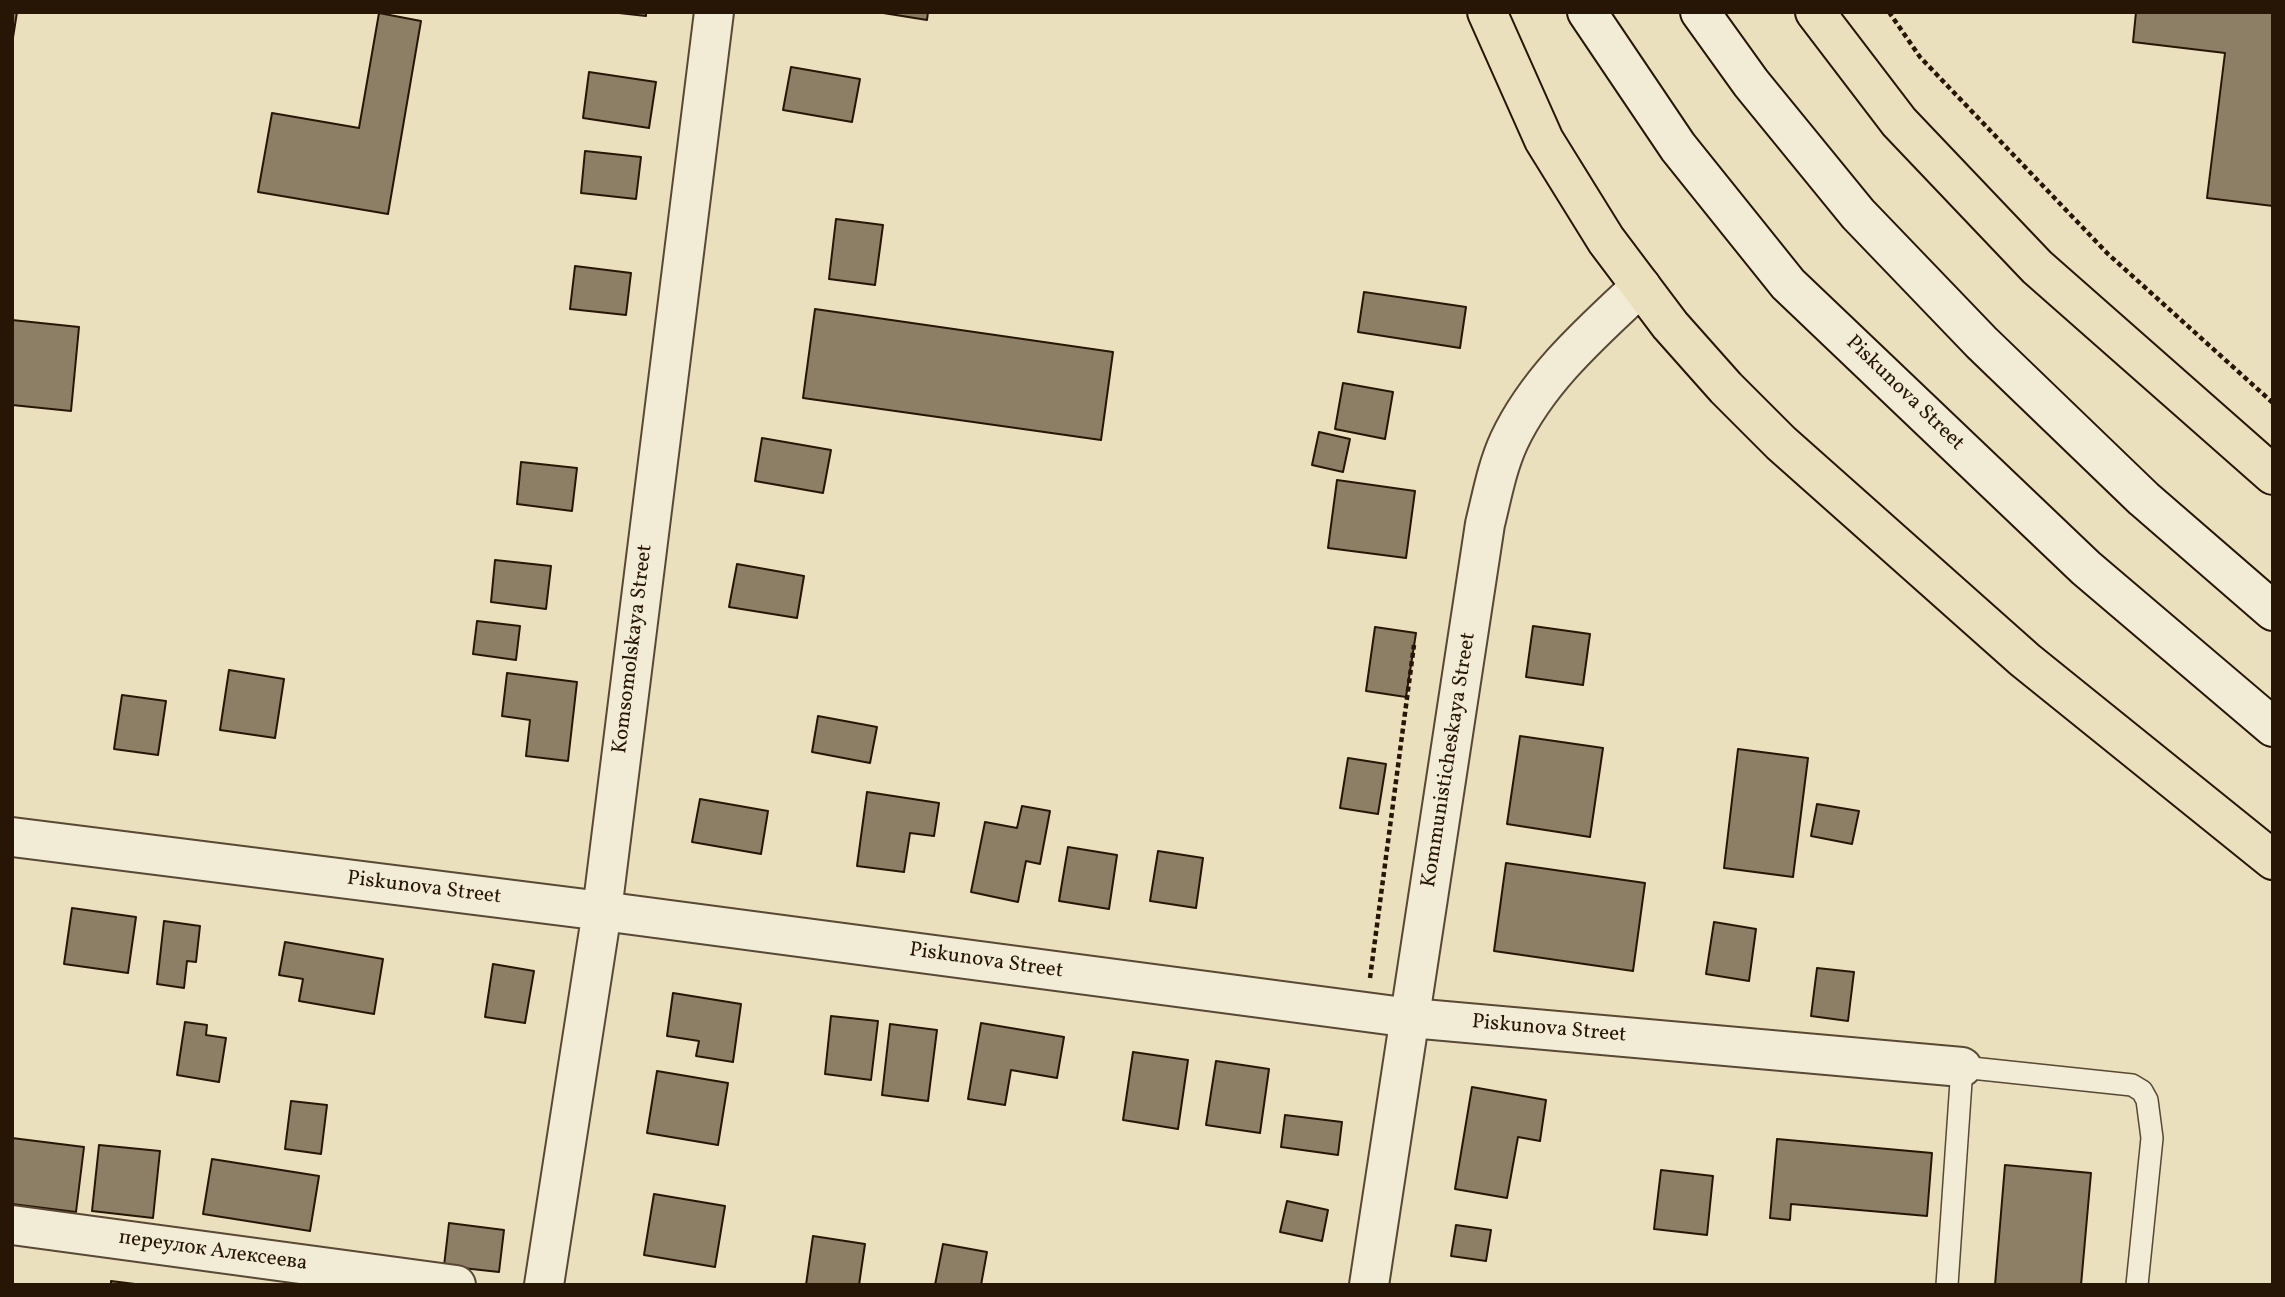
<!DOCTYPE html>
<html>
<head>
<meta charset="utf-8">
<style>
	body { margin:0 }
	#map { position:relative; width:2285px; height:1297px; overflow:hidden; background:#ebe0be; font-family:Vollkorn,serif }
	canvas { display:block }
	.frame { position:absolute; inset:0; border:14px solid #271606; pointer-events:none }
</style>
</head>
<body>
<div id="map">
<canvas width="2285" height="1297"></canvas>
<div class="frame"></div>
</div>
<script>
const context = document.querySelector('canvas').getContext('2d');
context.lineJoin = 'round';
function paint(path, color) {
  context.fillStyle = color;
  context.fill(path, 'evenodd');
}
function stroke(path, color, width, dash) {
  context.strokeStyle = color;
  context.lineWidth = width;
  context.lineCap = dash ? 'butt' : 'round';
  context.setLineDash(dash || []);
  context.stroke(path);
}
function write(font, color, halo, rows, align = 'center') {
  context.font = font + ' Vollkorn,serif';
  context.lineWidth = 5;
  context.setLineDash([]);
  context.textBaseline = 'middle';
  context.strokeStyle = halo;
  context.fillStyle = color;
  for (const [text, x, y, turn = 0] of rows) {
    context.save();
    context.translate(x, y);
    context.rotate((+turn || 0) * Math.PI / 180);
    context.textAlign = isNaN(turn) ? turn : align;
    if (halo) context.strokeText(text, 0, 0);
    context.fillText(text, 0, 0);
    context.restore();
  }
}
const building = new Path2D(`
	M12,12H17L12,44Z
	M610,12H646V16Z
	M877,12H928L927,20Z
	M2136,12H2273V206L2207,198L2225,53L2133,42Z
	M379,13L421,21L388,214L258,192L272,113L359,128Z
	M791,67L860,79L852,122L783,110Z
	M589,72L656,82L649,128L583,118Z
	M585,151L641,157L636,199L581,193Z
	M836,219L883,225L875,285L829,279Z
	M575,266L631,273L626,315L570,309Z
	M1364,292L1466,307L1460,348L1358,332Z
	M815,309L1113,352L1101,440L803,398Z
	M12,320L79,327L71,411L12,405Z
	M1343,383L1393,392L1385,439L1335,429Z
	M1319,432L1350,439L1343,472L1312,465Z
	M762,438L831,450L823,493L755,481Z
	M521,462L577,468L572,511L517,504Z
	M1337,480L1415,491L1406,558L1328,548Z
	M495,560L551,566L546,609L491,602Z
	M737,564L804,576L797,618L729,607Z
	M477,621L520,626L516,660L473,654Z
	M1533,626L1590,634L1583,685L1526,677Z
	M1375,627L1416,633L1406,697L1366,691Z
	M229,670L284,679L275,738L220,730Z
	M507,673L577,682L568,761L526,756L530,720L502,716Z
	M122,695L166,701L158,755L114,749Z
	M818,716L877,727L870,763L812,752Z
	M1520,736L1603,748L1590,837L1507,824Z
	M1738,749L1808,758L1793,877L1724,868Z
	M1348,758L1386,764L1378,814L1340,808Z
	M867,792L939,803L934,836L910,833L904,872L857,866Z
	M700,799L768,811L761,854L692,842Z
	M1817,804L1859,811L1852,844L1811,836Z
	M1022,806L1050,811L1040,864L1026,861L1018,902L971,892L985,822L1017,828Z
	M1068,847L1117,855L1109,909L1059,901Z
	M1158,851L1203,858L1196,908L1150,901Z
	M1506,863L1645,883L1633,971L1494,951Z
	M72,908L136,917L128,973L64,964Z
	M164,921L200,926L196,962L187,961L184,988L157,984Z
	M1714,922L1756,929L1749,981L1706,974Z
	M285,942L383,959L374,1014L299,1001L303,979L279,975Z
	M493,964L534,971L525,1023L485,1017Z
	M1817,968L1854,972L1848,1021L1811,1016Z
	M673,993L741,1004L733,1062L696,1056L699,1041L667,1036Z
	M831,1016L878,1021L871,1080L825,1074Z
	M185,1022L207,1025L206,1035L226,1038L219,1082L177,1075Z
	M981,1023L1064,1037L1057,1078L1011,1070L1005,1105L968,1099Z
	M890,1024L937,1030L928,1101L882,1095Z
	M1133,1052L1188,1060L1178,1129L1123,1120Z
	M1216,1061L1269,1069L1260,1133L1206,1125Z
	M657,1071L728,1083L718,1145L647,1133Z
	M1472,1087L1546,1100L1540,1141L1518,1137L1507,1198L1455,1189Z
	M291,1101L327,1105L321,1154L285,1149Z
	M1285,1115L1342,1122L1338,1155L1281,1147Z
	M12,1138L84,1147L76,1212L12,1204Z
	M1777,1139L1932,1153L1927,1216L1791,1204L1790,1220L1770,1218Z
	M99,1145L160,1151L153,1218L92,1211Z
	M212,1159L319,1176L310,1231L203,1214Z
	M2005,1165L2091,1173L2081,1285H1995Z
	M1661,1170L1713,1176L1707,1235L1654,1229Z
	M654,1194L725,1206L715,1267L644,1255Z
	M1287,1201L1328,1210L1322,1241L1280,1232Z
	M449,1223L504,1230L499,1272L444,1266Z
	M1456,1225L1491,1230L1486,1261L1451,1256Z
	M813,1236L865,1244L859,1285H806Z
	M943,1244L987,1252L981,1285H935Z
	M111,1281L143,1285H111Z`);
paint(building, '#8d7f66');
stroke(building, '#271606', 2);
const service = new Path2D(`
	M1947,1285L1962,1067L2132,1085L2142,1091L2147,1100L2152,1138L2137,1285`);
const minor = new Path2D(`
	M12,837L602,911L1411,1018L1962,1067
	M12,1225L456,1285
	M544,1285L602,911L714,12`);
const tertiary = new Path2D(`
	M1369,1285L1485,524C1492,496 1497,467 1509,441C1538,379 1592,332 1641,286`);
const secondary = new Path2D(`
	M1587,12L1678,147L1788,284L2086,568L2273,727
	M1700,12L1751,83L1858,214L1981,342L2144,499L2273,611`);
const primary = new Path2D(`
	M1487,12L1544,140L1606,240L1670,325L1726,388L1781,443L2025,660L2273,860
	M1815,12L1899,122L2037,267L2273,475`);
stroke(service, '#584834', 24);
stroke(minor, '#584834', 42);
stroke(tertiary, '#584834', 42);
stroke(secondary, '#271606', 42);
stroke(primary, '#271606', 42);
stroke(new Path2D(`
	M1889,12L1920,57L2108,254L2273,403
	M1370,978L1414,645`), '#271606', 4.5, [5, 3.5]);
stroke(service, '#f2ebd5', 21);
stroke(minor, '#f2ebd5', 38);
stroke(tertiary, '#f2ebd5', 38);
stroke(secondary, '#f2ebd5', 38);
stroke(primary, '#ebe0be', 38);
write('21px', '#271606', '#f2ebd5', [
	["Piskunova Street",1904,394,44],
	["Komsomolskaya Street",634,649,-83],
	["Kommunisticheskaya Street",1450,760,-81],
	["Piskunova Street",424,889,7],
	["Piskunova Street",986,962,8],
	["Piskunova Street",1549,1030,5],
	["переулок Алексеева",213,1252,8]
]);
</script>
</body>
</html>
